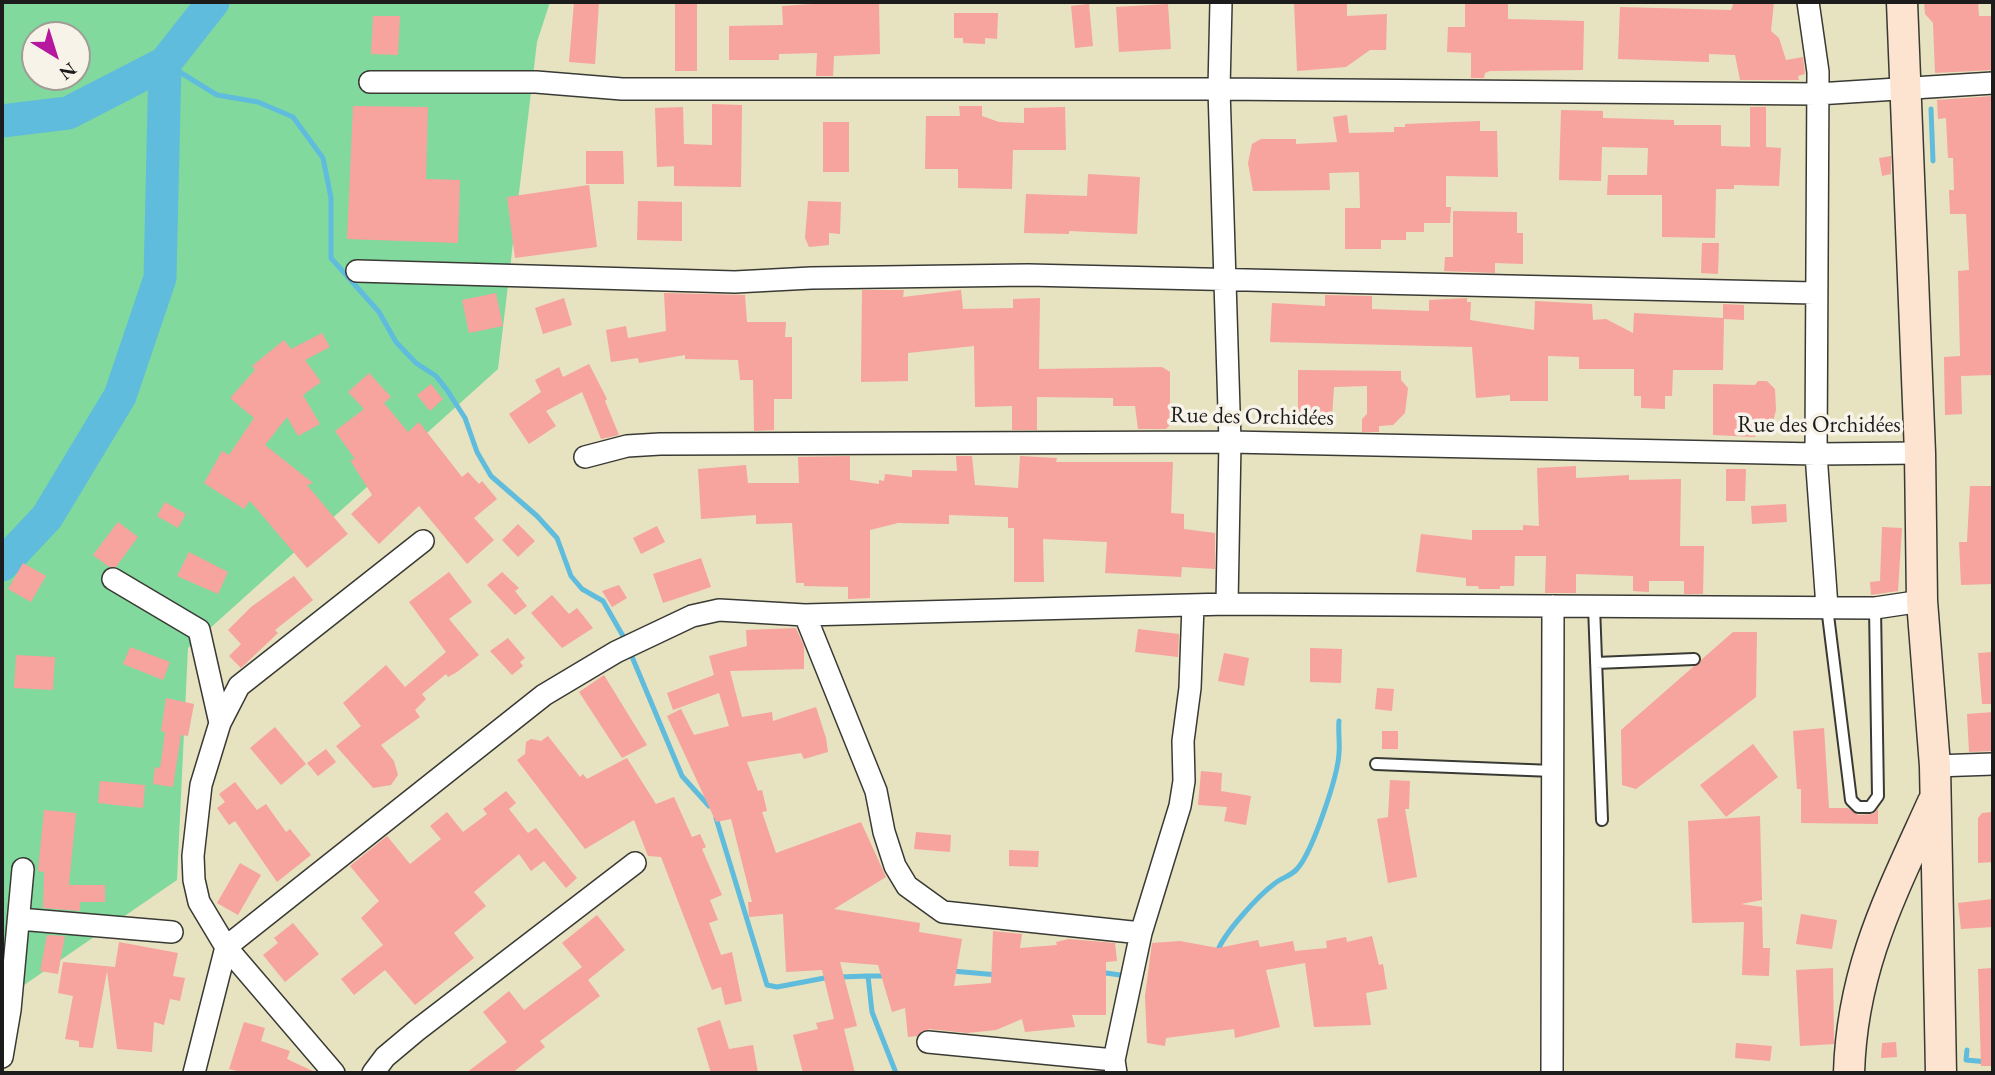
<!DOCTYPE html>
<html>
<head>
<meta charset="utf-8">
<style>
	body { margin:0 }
	#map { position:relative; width:1995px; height:1075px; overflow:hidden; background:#e7e2c0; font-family:"EB Garamond",serif }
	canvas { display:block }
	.frame { position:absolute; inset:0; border:4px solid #1c1c1c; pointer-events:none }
	.north { position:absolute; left:21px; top:21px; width:70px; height:70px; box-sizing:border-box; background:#f7f3e8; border:2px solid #9f9d96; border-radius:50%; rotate:142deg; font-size:19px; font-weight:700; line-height:28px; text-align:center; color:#1c1c1c }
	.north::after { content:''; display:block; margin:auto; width:24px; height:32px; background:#b5179e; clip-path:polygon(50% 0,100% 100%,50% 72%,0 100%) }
</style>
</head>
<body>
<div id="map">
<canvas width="1995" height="1075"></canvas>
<div class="frame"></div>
<div class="north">N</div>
</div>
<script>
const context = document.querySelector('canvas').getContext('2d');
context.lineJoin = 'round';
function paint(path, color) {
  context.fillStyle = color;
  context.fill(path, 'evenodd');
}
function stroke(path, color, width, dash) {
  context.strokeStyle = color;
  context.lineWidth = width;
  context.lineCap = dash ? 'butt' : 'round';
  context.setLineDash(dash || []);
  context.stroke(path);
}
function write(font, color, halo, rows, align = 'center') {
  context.font = font + ' "EB Garamond",serif';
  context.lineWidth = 7;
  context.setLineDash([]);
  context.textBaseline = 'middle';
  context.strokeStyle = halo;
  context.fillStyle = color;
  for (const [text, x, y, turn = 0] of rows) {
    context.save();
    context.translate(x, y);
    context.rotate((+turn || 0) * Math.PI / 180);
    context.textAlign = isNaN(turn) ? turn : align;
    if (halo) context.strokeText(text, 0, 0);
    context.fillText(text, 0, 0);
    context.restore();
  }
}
paint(new Path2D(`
	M2,2H550L537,42L498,369L188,648L177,880L11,994L2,996ZM35,35H77V77H35Z`), '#82d99d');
stroke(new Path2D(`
	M165,63L217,95L258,102L293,117L323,158L331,198V258L379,312L396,342L416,363L436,376L447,390L465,418L477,452L491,476L537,516L557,538L571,576L582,589L603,601L627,643
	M1931,109L1933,161
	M630,652L682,776L709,806
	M716,818L767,985L777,987L830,977
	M1217,953C1222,935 1258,896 1274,884C1281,878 1291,876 1297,869C1312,853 1338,776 1339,753C1340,743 1338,732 1339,721
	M952,971L998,975
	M1099,972L1127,976
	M868,976H887
	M840,977L868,976L872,1012L896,1073
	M1967,1050L1966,1060L1988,1062`), '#5fbcdd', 5);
stroke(new Path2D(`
	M2,121L68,113L165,63L213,2
	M2,565L47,517L120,396L160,278L165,63`), '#5fbcdd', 33);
paint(new Path2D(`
	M574,2H599L595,64L569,62Z
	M675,2H697V71H675Z
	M843,2H879L880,54L834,56L833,76H816L817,53L779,54V60H729V26L783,25L782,6Z
	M1294,2H1347V16L1387,14L1386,50H1370L1346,67L1297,71Z
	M1465,2H1508V19L1584,21L1583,70L1490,71L1485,73L1484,78H1471V53L1447,52L1448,27H1465Z
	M1734,2H1774L1771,31L1779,38L1786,60L1803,57L1805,74L1798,76L1799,80H1740L1735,55L1709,54V62L1618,59L1620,7L1731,10Z
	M1924,2H1978L1979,16H1993V70L1935,73L1933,23L1925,14Z
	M1089,4L1093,46L1075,48L1071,6Z
	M1168,4L1171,49L1119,52L1116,7Z
	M954,13H998L997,39L985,38V44L963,43V38H954Z
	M373,16H400L398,55L371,54Z
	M1993,96V375L1961,376L1962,414L1945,415L1944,357L1960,356L1958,271L1969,270L1966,214H1950L1949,190H1954L1953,158H1948L1946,118L1938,119L1937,100Z
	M712,104L742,105L741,187L674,186V166L657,167L655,108L683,107L684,144L712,145Z
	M353,106L428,107L426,179L460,180L458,243L347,239Z
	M959,106H982V116L999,122L1024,123V108L1065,107L1066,150H1013L1012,189L958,188V169H925L926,116H960Z
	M1750,107H1766V147L1781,148L1779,186L1734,185V189H1716L1715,238L1662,237V195H1607L1608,175H1647L1648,148L1602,147L1601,181L1559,180L1561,110L1603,111V118L1674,120V125H1721V146L1750,147Z
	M1347,115L1349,133L1394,132V127H1405V124L1480,121V131H1497L1498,177L1446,176V207H1451L1450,223H1424V232H1406V240H1381V249H1345V208H1360L1359,172L1329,173L1330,190L1253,191L1248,163L1252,144L1261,139H1296V144L1337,142L1333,117Z
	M823,122H849V172H823Z
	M586,151H623L624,184H586Z
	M1891,156V174L1882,176L1879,158Z
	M1088,174L1140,177L1137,234L1069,231V234L1024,233L1026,194L1087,196Z
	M589,185L597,247L515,258L507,197Z
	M638,201L682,202V241L637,240Z
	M808,201L841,202L840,234L829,233V245L809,247L805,238Z
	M1453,211L1517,212V233H1523V264L1495,263V273L1444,271L1445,257H1453Z
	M1702,243H1719L1718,274L1701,273Z
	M862,290H904L903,297L961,290L963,309L1013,308V299L1040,298L1039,369L1162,367L1170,372V425L1166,429H1138L1135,406H1113V398L1037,397V430H1012V406L975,407L974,346L908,353V381L861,382Z
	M496,293L503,326L469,333L462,300Z
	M664,293L745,295L747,322H786L785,337H792V399H774V430L754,431L753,380H740L738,360L685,359V355L639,363L638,358L611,362L606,330L626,326L628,338L666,331Z
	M1325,295L1372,296V309L1429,311V300L1467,298V302H1471L1470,320L1534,330L1535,301L1592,304L1593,320L1606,319L1633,333L1634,313L1723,318V304L1744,305V320L1724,319L1723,370H1673L1672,396H1665V409L1641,408V396H1634V369H1579V357L1548,356V401H1510V395L1476,398L1472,347L1270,342L1272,303L1325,306Z
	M564,298L572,325L543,334L535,308Z
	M322,333L330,347L305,360L321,382L303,395L320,424L298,436L287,417L265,445L313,483L307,485L348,534L307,568L250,501L244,509L204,483L222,451L229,455L254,418L230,398L255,370L252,366L284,340L291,349Z
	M589,364L607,399L605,401L619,435L601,439L582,392L546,411L556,426L529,444L509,414L541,392L535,380L559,367L563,377Z
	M1298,370L1401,371V380L1408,388L1405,413L1393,425L1379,426V432H1362V419L1367,414V386L1334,387L1332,417H1321V421H1298Z
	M369,373L391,397L384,403L408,432L419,422L462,477L468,472L479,484L482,481L497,499L474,518L494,540L467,564L419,506L379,544L351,514L372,495L350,460L355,459L335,431L364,409L348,392Z
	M1758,381H1767L1775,389L1776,410L1771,429L1767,434H1755V437L1713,435V384L1755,385Z
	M431,384L443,399L430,411L417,395Z
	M850,456V480L879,484V480L884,481L885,474L912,477V470L957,471L956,456H972L975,485L1018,488L1020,456L1057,458L1056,462H1173L1171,513L1184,514V529L1215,533V569L1182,567L1181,577L1105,573L1107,542L1043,539L1044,582H1014V528H1008V517L949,515V524L898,523L870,530V598L848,599V587L804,586V583H796L792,523L756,524V515L701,519L698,469L746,465L748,483H799L798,457Z
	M1576,466V478L1629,475V480L1681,479L1680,546H1704L1703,594H1684V581H1649V592L1633,591V576L1576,574V593H1545L1546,556H1515L1514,586H1500V589H1479L1478,586H1466V578L1416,572L1421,534L1472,540V530H1523V525L1539,526L1537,468Z
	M1726,469H1746L1745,501H1726Z
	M1970,486H1993V584L1961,585L1959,542H1967Z
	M165,502L186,514L178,528L157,516Z
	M1786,504L1787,522L1752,524L1751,506Z
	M118,522L138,537L116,567H109L93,555Z
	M518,524L535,541L518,557L502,540Z
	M657,526L665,542L641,554L633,538Z
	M1882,527L1902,528L1898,591L1871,595L1870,582L1880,581Z
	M189,552L228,572L218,594L177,576Z
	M701,558L711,587L663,603L653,574Z
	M23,563L46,576L31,602L8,589Z
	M449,572L472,602L449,619L479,655L457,672L448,677L446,674L422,694L426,699L415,710L420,717L381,745L394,761L398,775L391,785L373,788L336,746L361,726L343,703L386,665L405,687L446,652L409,602Z
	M502,572L519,588L515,591L527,606L515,615L487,585Z
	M294,576L313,600L275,630L278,633L241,668L229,656L241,644L228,630L251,607Z
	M619,585L627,598L612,607L602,591Z
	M552,595L569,614L577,608L593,628L562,648L531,613Z
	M796,628L804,646V669L730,671L742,717L772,712L773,721L816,707L826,738L828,752L804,759L801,753L747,762L758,791L762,790L767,811L762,812L776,853L861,822L886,877L834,909L920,923L919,932L962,939L954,986L991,983L993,931L1022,934L1020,948L1057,945L1056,942L1069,939L1115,943L1117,961L1106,962V1015H1072L1075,1027L1025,1032L1022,1019L996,1030L967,1033L929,1029L917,1036L908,1037L905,1008L892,1012L878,965L840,962L857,1026L844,1029L855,1073H803L793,1035L818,1029L816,1023L834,1019L822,970L786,972L783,914L749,917L748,902H752L731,819L716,822L667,716L681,709L694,735L729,726L719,693L673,710L667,693L714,675L709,656L747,646L746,630Z
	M1138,629L1179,634L1178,657L1135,652Z
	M1733,632H1757L1756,697L1636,789L1622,785L1621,730Z
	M508,638L525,658L520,662L523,666L512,675L490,651Z
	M130,647L170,662L163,680L123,664Z
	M1310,648L1342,649L1341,683L1310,682Z
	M1993,652V704H1982L1978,653Z
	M1224,653L1249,658L1244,686L1218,681Z
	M16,655L55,657L53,690L14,688Z
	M604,675L647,745L622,758L579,692Z
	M1377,688L1394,689L1392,711L1375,709Z
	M166,698L194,704L188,736L181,735L173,787L153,784L155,767L160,768L165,732L161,731Z
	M1993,712V751L1969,752L1967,714Z
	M275,727L306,764L281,785L250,748Z
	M1824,728L1829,808H1848L1858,815L1873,814L1878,809V824L1801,823V789H1797L1793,731Z
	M1382,731H1398V749H1382Z
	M548,736L580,777L583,774L587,779L627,758L656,804L674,797L692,837L700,834L706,847L702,849L722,895L710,900L718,920L709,923L721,955L732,952L742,1001L725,1005L721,987L712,990L661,857L648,856L634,820L585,849L517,760L525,754L526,742L531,739L541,741Z
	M1753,744L1778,777L1726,817L1700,785Z
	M326,749L336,762L318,776L307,763Z
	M1201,771L1222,773L1221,791L1251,796L1246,825L1224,821L1227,807L1198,805Z
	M1390,780L1410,781L1409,809H1405L1417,877L1388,883L1377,819L1388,817Z
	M100,781L145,785L143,808L98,803Z
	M235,782L257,810L266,804L286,832L290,829L311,855L277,882L235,821L229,825L217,808L225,802L219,794Z
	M506,791L516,803L509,809L528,833L536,828L577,878L566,888L544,861L531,871L519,854L474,892L486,906L454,933L474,958L415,1005L385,970L354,995L341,979L383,945L361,918L379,901L350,866L387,836L410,864L441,839L430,826L447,812L463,832L487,814L483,809Z
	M44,810L76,813L69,885H105V902H80V911L43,908L44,872L38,871Z
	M1993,812V862L1978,863V818L1982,813Z
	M1760,816L1762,900L1741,904L1762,907L1763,948H1770L1769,976L1742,975L1744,922L1692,923L1688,821Z
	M916,832L951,835L950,852L914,849Z
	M1009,850L1039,851L1038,867L1009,866Z
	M240,863L261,875L238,915L217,903Z
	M1993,899V927L1961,929L1958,903Z
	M1801,914L1837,920L1832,949L1796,944Z
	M597,915L625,950L588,980L600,996L540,1041L545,1047L512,1073H466L507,1042L483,1012L509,991L524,1010L582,967L562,943Z
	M293,923L319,954L285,982L263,955L278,943L274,938Z
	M47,935L65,936L58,974L40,971Z
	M1372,936L1379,965L1383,964L1387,989L1366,993L1371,1025L1314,1027L1305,963L1266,970L1280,1027L1235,1038L1234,1029L1166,1038L1165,1046L1147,1043L1145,996L1152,943L1180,941L1218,948L1258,940L1260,947L1293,941L1295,951L1327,948L1326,941L1346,937L1347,942Z
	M119,942L178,953L173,976L185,978L180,1001L170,999L164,1025L154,1022L152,1052L117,1049L107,971L93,1048L79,1047V1041L65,1039L73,996L58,993L63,962L115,967Z
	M1833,968L1834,1044L1800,1046L1796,970Z
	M1993,968V1066H1981L1978,969Z
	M720,1020L729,1049L753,1045L758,1073H711L697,1028Z
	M244,1022L265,1028L261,1041L290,1051L287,1059L317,1073H245L229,1069Z
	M1896,1042L1897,1057L1881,1058L1882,1043Z
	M1736,1043L1772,1046L1770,1061L1735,1058Z`), '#f7a39e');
const service = new Path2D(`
	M1594,606L1602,820
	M1827,607L1851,800L1858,807H1870L1878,796L1875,608
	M1596,663L1694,659
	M1376,764L1553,771`);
const minor = new Path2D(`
	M1221,2L1219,89L1230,442L1227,604
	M1808,2L1818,72L1816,454L1827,607
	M370,82H536L622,89H1219L1817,94L1993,83
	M357,271L735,282L811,278L1028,275L1814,293
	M585,457L627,446L660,444L1230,442L1816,454L1920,453
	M113,579L199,630L220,723
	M805,615L876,791L884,832L895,866L907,886L943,912L1141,933
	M1935,766L1993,764
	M19,919L172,932
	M928,1042L1114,1060
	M2,1057L10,1010L23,869
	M194,1073L226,947L544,695L616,652L692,616L719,610L805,615L1227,604L1875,608L1922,601
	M334,1073L226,947L199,902L194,880L193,856L201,785L220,723L239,686L423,541
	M373,1073L385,1057L416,1031L635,863
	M1116,1073L1114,1060L1141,933L1180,806L1184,781L1183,741L1190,688L1193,605
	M1552,1073L1553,606`);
const secondary = new Path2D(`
	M1902,2L1920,453L1922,601L1935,766L1941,1073
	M1849,1073C1852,968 1891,895 1933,802`);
stroke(service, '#3a3a35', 14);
stroke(minor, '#3a3a35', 24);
stroke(secondary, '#3a3a35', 33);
stroke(service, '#fff', 10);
stroke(minor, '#fff', 21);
stroke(secondary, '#fde4d1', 30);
write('23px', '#1c1c1c', '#f7f3e8', [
	["Rue des Orchidées",1252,417,1],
	["Rue des Orchidées",1819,426]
]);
</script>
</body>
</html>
